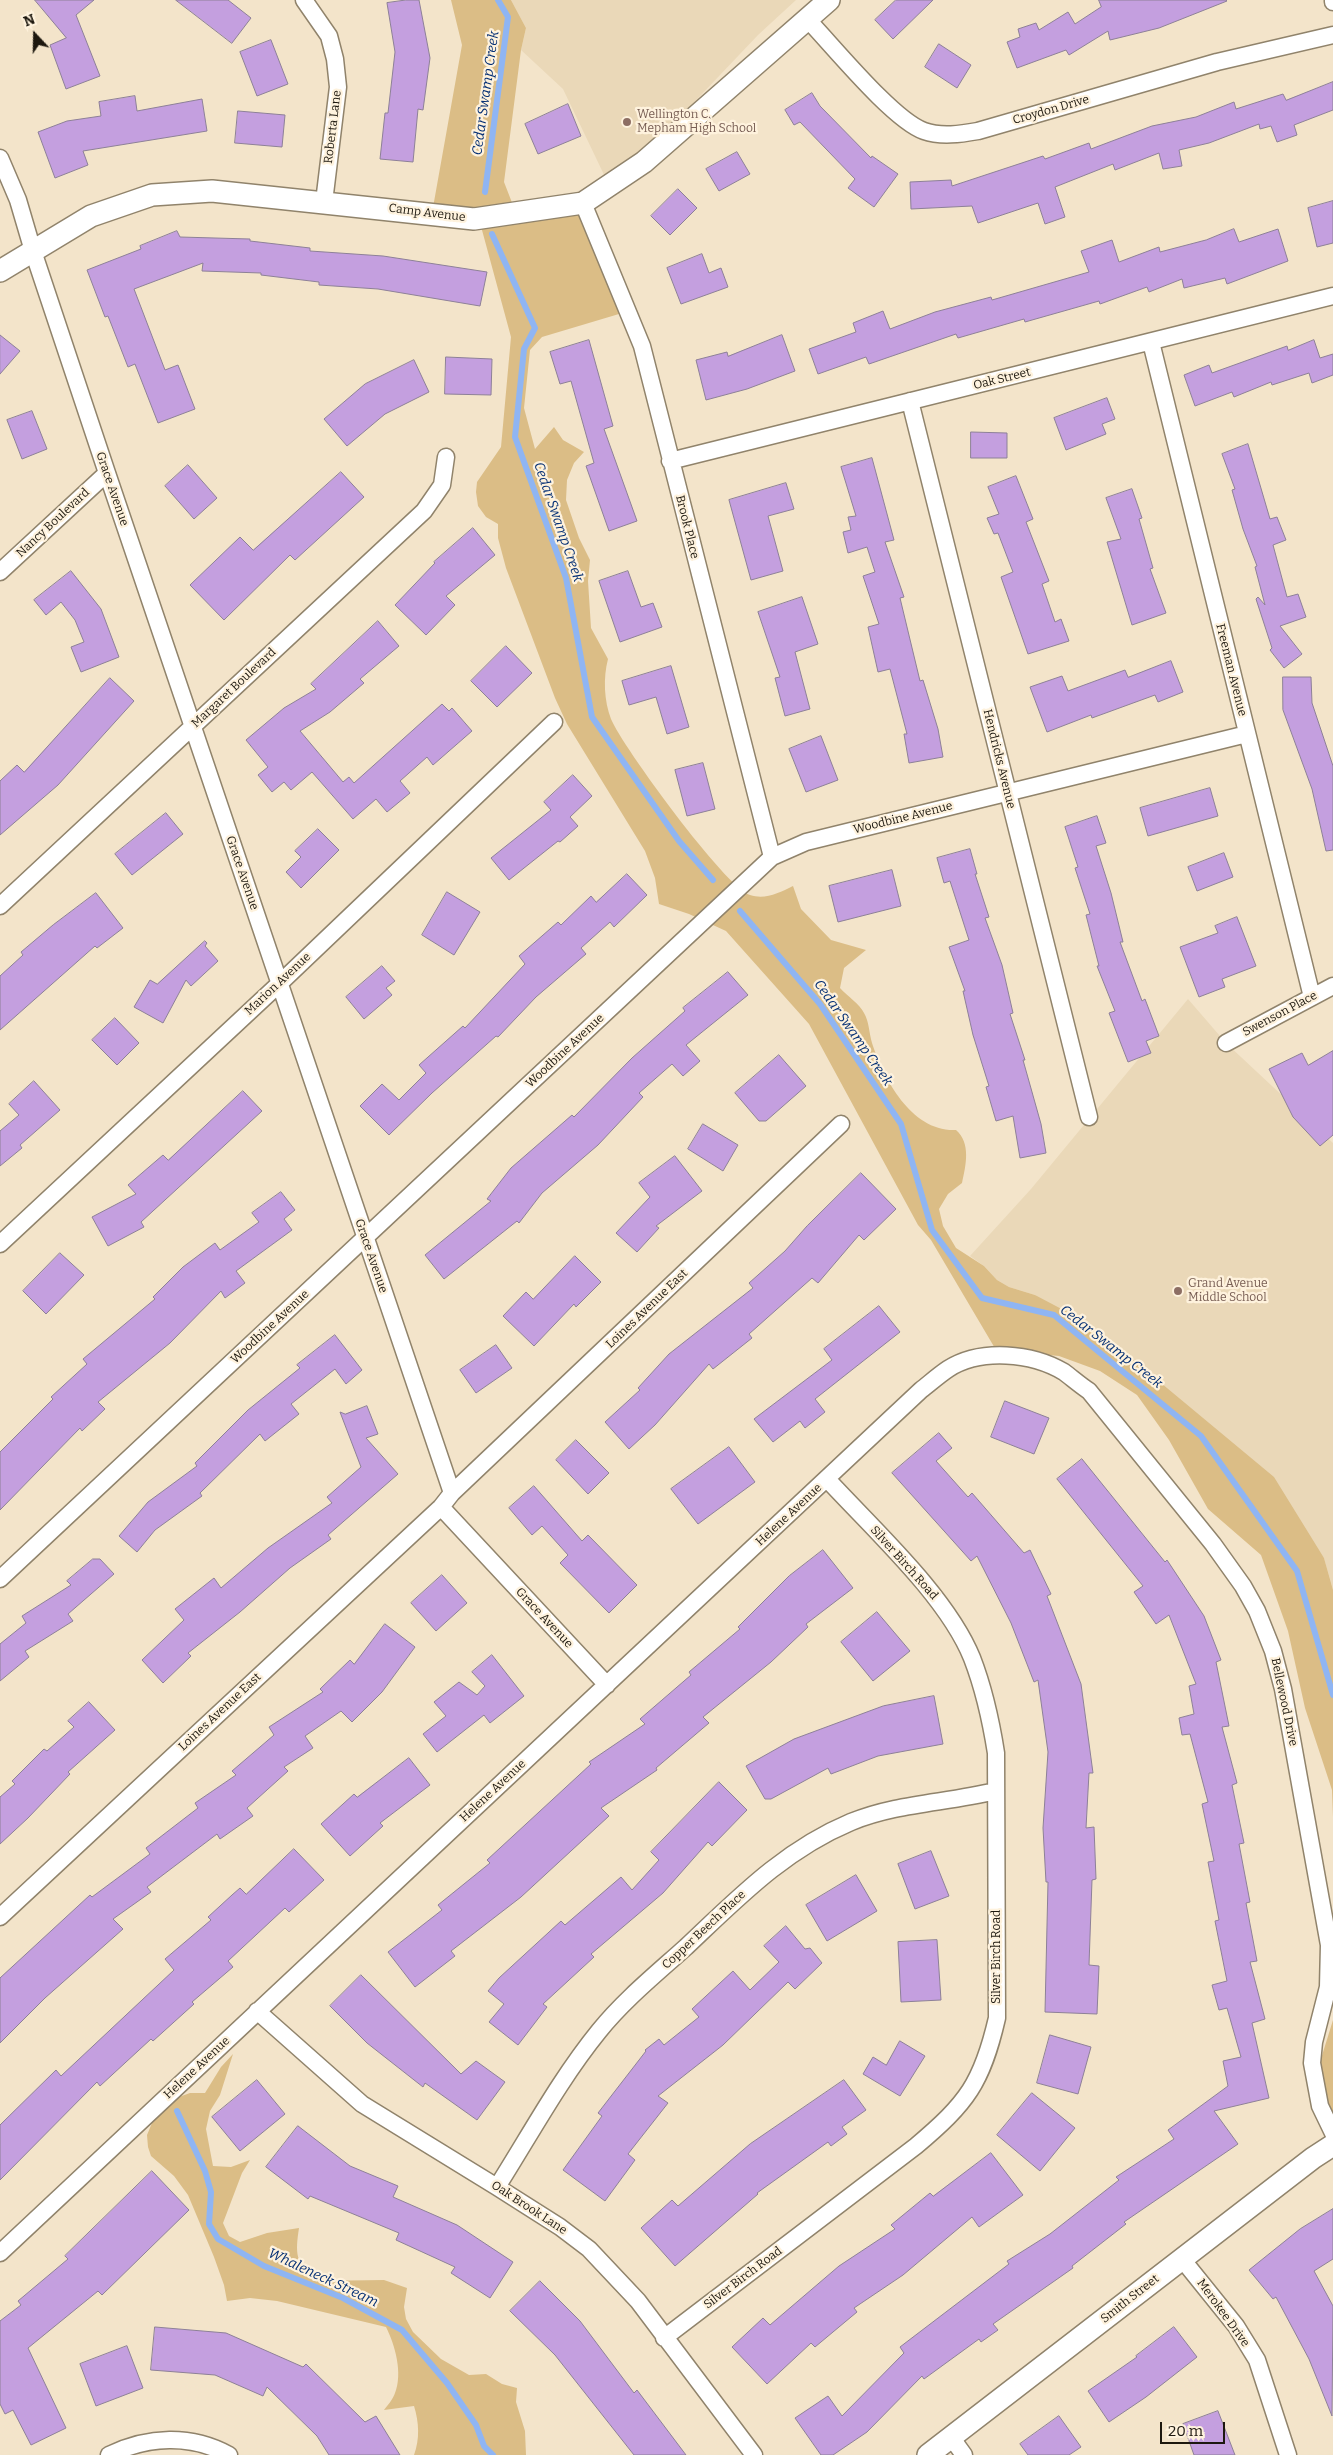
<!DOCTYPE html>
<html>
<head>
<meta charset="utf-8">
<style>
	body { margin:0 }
	#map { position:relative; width:1333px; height:2455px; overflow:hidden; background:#f3e4ca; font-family:Bitter,serif }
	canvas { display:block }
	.north { position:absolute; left:10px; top:10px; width:50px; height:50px; -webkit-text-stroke:4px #fef2dd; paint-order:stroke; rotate:339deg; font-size:14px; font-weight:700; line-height:20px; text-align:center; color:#1d180f }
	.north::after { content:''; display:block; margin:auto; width:18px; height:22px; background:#1d180f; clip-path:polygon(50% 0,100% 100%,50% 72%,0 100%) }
	.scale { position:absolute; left:1160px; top:2422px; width:65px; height:22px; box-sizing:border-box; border:2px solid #1d180f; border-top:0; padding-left:6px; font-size:15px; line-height:18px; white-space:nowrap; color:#1d180f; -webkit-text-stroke:4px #fef2dd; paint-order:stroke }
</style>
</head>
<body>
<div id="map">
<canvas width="1333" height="2455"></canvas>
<div class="north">N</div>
<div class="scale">20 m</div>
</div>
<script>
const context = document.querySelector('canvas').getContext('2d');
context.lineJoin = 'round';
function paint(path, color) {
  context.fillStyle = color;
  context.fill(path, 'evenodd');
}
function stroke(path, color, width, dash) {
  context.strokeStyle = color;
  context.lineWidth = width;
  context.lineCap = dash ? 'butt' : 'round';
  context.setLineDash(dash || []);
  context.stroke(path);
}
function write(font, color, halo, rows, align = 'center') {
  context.font = font + ' Bitter,serif';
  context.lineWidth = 4.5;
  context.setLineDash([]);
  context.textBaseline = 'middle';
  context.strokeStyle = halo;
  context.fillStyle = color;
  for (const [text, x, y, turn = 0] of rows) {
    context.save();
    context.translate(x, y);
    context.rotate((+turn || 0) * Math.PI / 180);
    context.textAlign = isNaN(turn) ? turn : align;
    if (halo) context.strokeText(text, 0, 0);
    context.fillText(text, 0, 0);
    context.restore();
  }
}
paint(new Path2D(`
	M511,0H796L758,35L644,155L607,181L563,89L521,50L526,28Z
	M1188,999L1226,1043L1333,1143V1590L1324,1558L1035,1295L1009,1287L997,1280L984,1266L970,1256L1031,1189Z`), '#ead8b8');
paint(new Path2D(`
	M451,0H511L526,28L521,50L504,182L516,213L584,203L629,311L542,337L530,350L524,408L535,449L554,427L563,440L584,452L574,463L567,480L566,500L579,538L590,560L588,581L591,628L608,659C603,678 604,701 611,719C622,746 726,888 750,895C765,900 779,893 793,886L801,909L831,940L866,950L844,968L840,988C847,996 860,1004 864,1013C869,1021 869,1033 872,1043C884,1080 912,1132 956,1130C971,1143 966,1165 962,1183L948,1194L939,1209L943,1226L956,1248L984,1266L997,1280L1009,1287L1035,1295L1090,1324L1274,1477L1324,1558L1333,1590V1817L1332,1790L1305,1708L1288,1631L1261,1555L1208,1509L1169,1440L1137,1395L1100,1371L1059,1356L996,1350L931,1240L918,1225L809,1024L726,931L689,914L659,904L655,878L645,851L567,724L555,698L506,568L498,538V524L486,517L478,506L476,492L477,482L501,447L511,337L479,219L432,213L462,45Z
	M1333,2020V2126L1319,2085L1320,2062Z
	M233,2054L220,2095L210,2111L206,2129L213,2166L231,2167L250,2160L242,2173L223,2223L229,2236L240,2242L267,2233L299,2228C295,2254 296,2261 313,2281L384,2280L407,2288L404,2307L406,2319L413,2332L441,2359L469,2375L486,2374L502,2384L517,2388L516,2402L525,2431L526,2455H414C420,2439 419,2422 414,2406L384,2410C388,2405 393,2399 395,2393C403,2373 395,2345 386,2327L277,2301L250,2298L227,2301L224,2285L214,2257L188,2195L174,2176L151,2156L148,2147L147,2135L152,2123L164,2111L179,2097L190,2093H205L221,2067Z`), '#dbbd86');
stroke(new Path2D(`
	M485,192L508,17L498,0
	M492,234L535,328L524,349L515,437L566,578L592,717L679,841L713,880
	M740,911L820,1004L901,1124L932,1230L982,1298L1054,1315L1201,1436L1297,1571L1333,1695
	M177,2111L205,2171L211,2192L209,2224L218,2239L264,2266L343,2298L402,2330L447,2383L476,2425L484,2446L493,2455`), '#8fb5f3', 6);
const building = new Path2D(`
	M35,0H94L76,15L100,76L66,89L50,45L66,38Z
	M176,0H228L251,18L232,43Z
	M406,0H419L430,58L423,110L418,109L413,162L380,159L385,113H388L395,52L387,3Z
	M896,0H933L893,39L875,20Z
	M1099,0H1226L1227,1L1159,28L1110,40L1108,31L1069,55L1066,50L1017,68L1007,42L1020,37L1018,29L1036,23L1039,30L1068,12L1075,24L1101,7Z
	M271,40L288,84L257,96L240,52Z
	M939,44L971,65L957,88L925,67Z
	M1333,82V110L1294,125L1297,135L1277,142L1271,126L1260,129L1259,124L1209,143L1179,150L1182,166L1163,169L1159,153L1115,170L1113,164L1055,187L1065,217L1045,224L1038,203L978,223L972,206L911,209L910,182L951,180L952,186L1043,156L1045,159L1089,143L1091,149L1152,126L1196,117L1234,102L1236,109L1283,94L1286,100Z
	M812,93L820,106L871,158L872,156L898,174L874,207L848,188L855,179L800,122L794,125L785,110Z
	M135,96L137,111L202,99L207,131L83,151L88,165L55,178L38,132L67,121L101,116L99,102Z
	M568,104L581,136L538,154L525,124Z
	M238,111L285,115L282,147L235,143Z
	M737,152L750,174L719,191L706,169Z
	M678,189L697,208L670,235L651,216Z
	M1333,201V243L1317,247L1308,208Z
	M1234,229L1239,242L1278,229L1288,261L1227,284L1225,278L1184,288L1182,279L1149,292L1147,287L1100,304L1099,301L1025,322L1024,319L958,338L956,334L869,364L866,357L818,374L809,349L856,332L853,323L883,311L890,329L935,312L991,297L992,300L1089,272L1081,251L1112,240L1119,262L1159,247L1160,252L1206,240Z
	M177,231L180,237L250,239V241L310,248V251L383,256L487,272L480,306L378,289L319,285V282L261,275V273L202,271L203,263L134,289L165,370L178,365L195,409L158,423L135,364L128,367L108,316L105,317L87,270L141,249L140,246Z
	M702,254L709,273L721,268L728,287L681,304L667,268Z
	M0,335L20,351L0,374Z
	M782,335L795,371L747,389L706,400L696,360L727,352L728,356Z
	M589,340L613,426L604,429L637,521L609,531L586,466L594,463L571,381L560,384L550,352Z
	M1314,340L1320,358L1333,354V375L1312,383L1309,373L1272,385L1271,382L1234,397L1232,392L1195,406L1184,375L1209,365L1212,373L1287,346L1288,350Z
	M446,357L492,359L491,395L445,394Z
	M414,360L429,392L385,414L347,446L324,419L365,384Z
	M1107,398L1115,419L1102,424L1106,434L1066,450L1054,418Z
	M32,411L47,449L22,459L7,420Z
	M971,432L1007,433V458H971Z
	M1248,444L1270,519L1277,517L1286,540L1273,545L1287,597L1298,594L1306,617L1280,626L1302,654L1284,668L1270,650L1272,648L1256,599L1258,597L1265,605L1255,567L1257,566L1243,529L1232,490L1235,489L1222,454Z
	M872,458L894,540L885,542L904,597L900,598L920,681L923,680L938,729L943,757L909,763L904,734H907L890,669L878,672L868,627L879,624L863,576L875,572L867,547L848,553L843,532L851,530L848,517L856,516L841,467Z
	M188,465L217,498L194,519L165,486Z
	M341,472L364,497L295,560L290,555L224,620L190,585L240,537L253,550Z
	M1016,476L1033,519L1026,522L1049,581L1042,584L1055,622L1061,619L1069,641L1028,654L1001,577L1013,572L998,533L994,534L987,518L999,514L988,487Z
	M786,483L794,509L768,516L783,571L751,580L729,500Z
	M1132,489L1142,518L1139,519L1153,568L1150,569L1166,613L1132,625L1107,542L1121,539L1106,498Z
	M473,528L495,555L446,596L455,605L426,635L395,605L435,563L434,562Z
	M71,571L101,609L119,657L81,672L71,647L84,642L75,620L61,602L46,615L34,600Z
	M628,571L641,607L653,603L662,627L620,642L599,581Z
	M802,597L818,644L795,652L810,709L785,716L775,678L780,677L758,612Z
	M378,621L399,646L360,679L364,683L330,712L300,731L343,782L349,777L354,783L442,704L449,711L452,708L472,731L433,765L427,757L400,781L410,793L387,812L376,799L353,819L312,772L291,790L284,782L272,792L258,775L268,767L246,740L284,708L316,689L311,684Z
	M506,646L532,673L497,707L471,681Z
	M1171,661L1183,692L1158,702L1155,695L1092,718L1091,715L1047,732L1030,687L1062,676L1068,691L1125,670L1128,677Z
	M671,666L689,727L667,734L656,697L629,705L622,681Z
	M1283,677H1311L1312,703L1333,766V850L1326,851L1312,789L1283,710Z
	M110,678L134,701L58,785L0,835V781L17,765L24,772Z
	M821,736L838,780L806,792L789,749Z
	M703,763L715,809L687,816L675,770Z
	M573,775L592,796L570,817L578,826L560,842L558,841L509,880L491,858L551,810L544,802Z
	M1210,788L1218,816L1148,836L1140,808Z
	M166,813L183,834L132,875L115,854Z
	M1097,816L1106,843L1096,846L1111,893L1123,942H1120L1142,1001L1145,999L1159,1036L1146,1041L1151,1053L1128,1062L1109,1013L1115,1011L1097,966H1099L1086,915L1090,914L1075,868L1078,867L1065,827Z
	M318,829L339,850L301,888L286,872L301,857L295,851Z
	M970,849L977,874H975L989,917L985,918L1002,965L1013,1013L1010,1014L1025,1060H1023L1041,1124L1046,1153L1020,1158L1013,1116L996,1121L986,1087L989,1086L973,1035L963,991H965L949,947L969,940L950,881L944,883L937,858Z
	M1224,853L1233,877L1197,891L1188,867Z
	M892,870L901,906L838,922L829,886Z
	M627,874L647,895L614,927L610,922L581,948L586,954L536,997L498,1037L496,1036L432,1093L389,1135L360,1106L382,1084L399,1100L426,1073L419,1065L463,1026L465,1028L525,964L519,956L558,922L561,925L591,896L596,902Z
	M447,892L480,912L454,955L422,935Z
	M96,893L123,928L97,948L95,946L0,1030V976L23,955L21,952L53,925Z
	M1237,917L1256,966L1222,979L1225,987L1199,997L1180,947L1218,933L1215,926Z
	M205,941L207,943L205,946L218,961L191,986L186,980L163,1023L134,1007L150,980L157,984Z
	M382,966L395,981L386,988L392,995L364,1019L346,997Z
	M728,972L748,995L686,1045L700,1061L683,1076L672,1064L639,1093L643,1097L598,1145L542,1193L519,1223L517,1221L444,1279L425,1255L491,1201L487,1199L511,1168L572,1115L574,1117L632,1058L685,1011L683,1008Z
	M115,1018L139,1043L117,1065L92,1040Z
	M1333,1051V1135L1320,1146L1293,1117L1269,1069L1302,1053L1308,1065Z
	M779,1055L806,1086L766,1121H759L735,1093Z
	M34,1081L60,1110L20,1145L22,1148L0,1166V1131L19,1115L9,1104Z
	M243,1091L262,1111L141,1222L144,1227L108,1246L92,1217L136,1194L128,1185L163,1155L168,1160Z
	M703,1124L738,1145L723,1171L688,1149Z
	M675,1156L702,1191L656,1226L659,1228L637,1252L616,1233L650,1197L639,1183Z
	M861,1173L896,1209L864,1240L859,1235L818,1283L812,1278L749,1334L752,1338L713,1369L709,1364L655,1425L629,1449L605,1422L640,1390L638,1388L669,1354L753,1288L749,1283L785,1251L807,1226Z
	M281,1192L295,1210L284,1219L292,1230L236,1271L245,1283L225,1298L221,1291L170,1343L98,1402L105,1409L82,1431L80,1428L0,1510V1452L53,1399L51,1397L87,1364L83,1359L155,1299L153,1297L183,1267L215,1243L220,1250L259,1222L252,1213Z
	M60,1253L84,1275L46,1314L23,1291Z
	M575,1256L601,1282L576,1307L574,1304L534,1346L503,1316L526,1292L533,1299Z
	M879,1306L900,1332L815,1399L825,1412L805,1428L800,1421L773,1442L754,1419L832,1360L824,1349Z
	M335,1335L362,1370L346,1384L335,1369L291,1404L299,1414L265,1441L260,1434L200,1493L202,1496L155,1530L137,1552L119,1536L148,1502L197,1466L195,1463L248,1410L300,1368L297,1365Z
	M496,1345L512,1368L476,1393L460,1370Z
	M1005,1401L1049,1418L1034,1454L991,1437Z
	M367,1406L378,1434L366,1438L398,1474L328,1535L331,1539L290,1568L240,1612L188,1653L191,1656L163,1683L142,1660L184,1620L175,1609L214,1578L221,1588L268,1548L332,1503L327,1497L361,1467L340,1412L345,1414Z
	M939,1433L952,1448L936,1461L968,1497L972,1493L1024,1553L1030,1550L1051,1594L1047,1596L1081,1684L1093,1773H1089L1086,1828L1094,1827L1096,1879L1092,1880L1089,1965L1099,1966L1097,2014L1045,2012L1048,1882H1046L1043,1828L1048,1752L1038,1680L1034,1682L1011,1623L977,1556L971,1561L892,1473Z
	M576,1440L609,1473L588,1494L556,1460Z
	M729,1447L755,1482L698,1524L671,1489Z
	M1082,1459L1165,1562L1167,1560L1204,1616L1221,1660L1216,1662L1229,1726L1222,1727L1237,1783L1232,1785L1244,1843L1239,1844L1250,1902L1246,1903L1257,1961L1250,1962L1265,2019L1252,2023L1269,2098L1214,2111L1238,2144L1124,2222L1126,2224L1072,2266L1073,2268L993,2324L998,2330L981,2342L979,2339L924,2379L922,2376L867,2432L833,2455H821L795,2418L828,2396L842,2416L904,2353L900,2347L1009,2264L1007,2261L1050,2234L1119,2180L1116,2177L1174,2139L1168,2130L1228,2086L1223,2061L1241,2057L1227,2008L1219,2010L1212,1985L1227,1981L1215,1921L1219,1920L1208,1862L1214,1861L1202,1804L1208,1802L1190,1734L1182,1735L1179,1718L1194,1714L1189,1686L1196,1684L1169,1615L1156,1624L1134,1592L1143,1586L1057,1479Z
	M534,1486L582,1541L588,1535L637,1585L609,1613L560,1563L568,1555L542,1526L532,1535L509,1508Z
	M823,1550L853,1588L806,1624L808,1627L771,1662L703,1717L709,1723L656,1768L657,1770L601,1808L609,1816L521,1897L451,1951L455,1956L415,1987L388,1952L442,1910L438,1905L490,1863L487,1860L591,1764L589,1762L645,1724L640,1719L691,1675L689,1672L740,1629L738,1627L789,1576Z
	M93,1559H100L114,1574L68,1614L73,1621L25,1651L29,1657L0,1681V1644L26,1623L22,1616L71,1585L67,1581Z
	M442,1575L467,1603L436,1631L411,1603Z
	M877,1612L910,1651L873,1681L841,1642Z
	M385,1624L415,1647L382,1692L352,1722L341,1711L305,1736L313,1748L284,1767L288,1771L247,1808L253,1816L220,1839L217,1834L147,1887L151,1892L113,1919L123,1929L45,1998L0,2043V1978L90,1895L92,1897L150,1854L146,1848L198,1808L195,1803L236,1775L232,1771L274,1735L269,1727L323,1692L320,1689L350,1660L354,1664Z
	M492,1655L524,1696L490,1723L484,1715L437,1752L423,1734L446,1716L434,1702L459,1682L477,1695L485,1686L472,1672Z
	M934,1696L943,1744L878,1756L831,1774L828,1768L771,1799H765L746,1766L794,1739L883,1706Z
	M89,1702L115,1730L68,1772L70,1774L28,1818L0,1844V1797L15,1784L12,1781L44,1749L47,1751L74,1727L68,1721Z
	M409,1758L430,1785L380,1823L383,1826L350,1856L321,1824L354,1794L357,1797Z
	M719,1782L747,1810L712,1846L708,1842L663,1893L591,1954L594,1957L543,2004L547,2007L518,2045L489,2022L504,2004L488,1991L499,1978L561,1921L565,1925L621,1877L632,1890L659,1860L651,1852Z
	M294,1849L324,1880L289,1912L285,1908L228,1961L233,1967L192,2002L194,2004L153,2041L151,2039L100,2086L97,2082L0,2180V2125L56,2070L61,2076L174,1970L165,1959L211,1920L208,1917L232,1895L240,1888L246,1894Z
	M931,1851L949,1896L915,1909L898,1864Z
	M856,1875L877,1911L827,1941L806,1905Z
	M786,1926L805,1949L810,1948L822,1963L795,1989L788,1982L723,2045L658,2096L668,2103L628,2154L635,2160L605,2201L563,2170L602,2116L598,2113L646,2051L645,2050L659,2039L664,2045L699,2017L692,2009L733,1971L750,1990L779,1962L764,1946Z
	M937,1940L941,2000L901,2002L898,1942Z
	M361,1975L461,2074L476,2061L505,2082L477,2120L425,2083L423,2087L367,2043L330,2006Z
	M1050,2035L1091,2047L1078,2094L1037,2083Z
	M900,2041L925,2056L900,2096L863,2074L873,2057L886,2065Z
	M257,2080L285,2114L240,2151L212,2117Z
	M844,2080L866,2110L842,2127L847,2134L831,2146L828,2142L757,2193L758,2194L675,2266L641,2228L672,2200L678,2206L750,2144Z
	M1032,2093L1075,2128L1040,2171L997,2135Z
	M298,2126L350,2166L398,2186L393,2197L457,2225L513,2262L490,2298L451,2273L455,2267L396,2240L399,2233L310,2196L308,2199L266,2167Z
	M991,2153L1023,2195L979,2227L972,2217L903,2275L854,2308L857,2312L815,2347L811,2343L767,2384L732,2347L763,2318L770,2325L839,2266L895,2229L891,2225L930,2193L933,2196Z
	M152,2171L189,2210L102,2295L98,2291L28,2348L66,2428L31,2445L13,2410L5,2414L0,2404V2321L21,2305L18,2301L68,2259L65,2256Z
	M1333,2209V2259L1314,2271L1333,2306L1332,2416L1309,2359L1276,2297L1273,2299L1249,2270L1300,2229Z
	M540,2281L580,2321L634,2393L637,2390L686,2455H634L555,2355L510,2311Z
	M155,2327L226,2333L303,2367L306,2364L365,2422L376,2416L400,2455H329L317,2436L267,2387L263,2396L215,2375L151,2370Z
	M1174,2327L1197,2357L1146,2397L1109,2422L1088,2391L1137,2357L1136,2356Z
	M127,2346L143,2388L96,2406L80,2364Z
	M1218,2411L1235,2455H1194L1183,2424Z
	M1059,2416L1081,2447L1069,2455H1028L1020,2444Z`);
paint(building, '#c49fdf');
stroke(building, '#8d8097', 1);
const minor = new Path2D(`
	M304,0L329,36L335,59L338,87L324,202
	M1333,0V2
	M808,20C833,46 893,120 924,131C941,137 961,134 978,131L1217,62L1333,35
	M0,158L18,200L33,251L107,473L452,1493
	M583,203L642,346L772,857
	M1151,342L1312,997
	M910,401L1089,1117
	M670,461L1333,296
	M0,572L107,473
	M0,906L424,511L442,485L446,457
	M1226,1043L1333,986
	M0,1244L279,984L554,722
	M441,1507L607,1685
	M0,1579L772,857L806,842L1247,734
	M0,1917L441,1507L452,1493L841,1124
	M257,2011L362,2104L497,2187L560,2227L589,2249L638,2301L754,2455
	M497,2187C530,2135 560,2079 599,2031C624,2000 656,1974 686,1947C738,1898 784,1850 851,1822C897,1803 947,1803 995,1791
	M0,2253L921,1390C930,1383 939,1375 948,1369C981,1348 1032,1353 1064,1372C1072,1378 1080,1385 1089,1391L1213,1544L1243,1586L1257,1611L1273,1651L1283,1689L1329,1945L1328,1987L1314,2042L1312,2063L1320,2106L1333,2133
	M1182,2259L1236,2326L1257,2360L1288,2455
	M664,2338L916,2146C967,2103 982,2083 997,2018L996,1753C991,1721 984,1689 972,1658C947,1596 873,1529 827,1479
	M951,2437L964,2455
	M109,2455C148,2436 191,2434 229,2455`);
const tertiary = new Path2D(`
	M0,271L91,216L152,195L212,191L474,219L583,203L644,162L829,0
	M928,2455L1313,2158L1333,2145`);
stroke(minor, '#90836b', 19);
stroke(tertiary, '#90836b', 24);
stroke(minor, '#fff', 16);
stroke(tertiary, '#fff', 21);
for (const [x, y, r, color] of [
	[627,122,5,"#8d6e63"],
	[1178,1291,5,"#8d6e63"]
]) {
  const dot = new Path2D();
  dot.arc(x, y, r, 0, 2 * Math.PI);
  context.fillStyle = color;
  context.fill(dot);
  stroke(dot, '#fef2dd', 2);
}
write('12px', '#1d180f', '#fef2dd', [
	["Croydon Drive",1051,110,-16],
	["Roberta Lane",333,127,-83],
	["Camp Avenue",427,213,7],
	["Oak Street",1002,379,-14],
	["Grace Avenue",112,489,71],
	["Nancy Boulevard",53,523,-43],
	["Brook Place",687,527,76],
	["Freeman Avenue",1231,670,76],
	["Margaret Boulevard",234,688,-43],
	["Hendricks Avenue",999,759,76],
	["Woodbine Avenue",903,818,-14],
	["Grace Avenue",242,873,71],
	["Marion Avenue",278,984,-43],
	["Swenson Place",1280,1014,-28],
	["Woodbine Avenue",565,1051,-43],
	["Grace Avenue",371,1256,71],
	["Loines Avenue East",647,1309,-44],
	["Woodbine Avenue",270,1327,-43],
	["Helene Avenue",789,1515,-43],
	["Silver Birch Road",904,1563,48],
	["Grace Avenue",544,1618,47],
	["Bellewood Drive",1284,1702,78],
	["Loines Avenue East",220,1712,-43],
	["Helene Avenue",493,1791,-43],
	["Copper Beech Place",704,1930,-43],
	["Silver Birch Road",997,1957,-90],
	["Helene Avenue",197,2068,-43],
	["Oak Brook Lane",529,2208,33],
	["Silver Birch Road",743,2278,-37],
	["Smith Street",1130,2299,-38],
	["Merokee Drive",1223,2313,54]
]);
write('12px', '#785e54', '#fef2dd', [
	["Wellington C.",637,115],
	["Mepham High School",637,129],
	["Grand Avenue",1188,1284],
	["Middle School",1188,1298]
], 'left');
write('italic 14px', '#042f74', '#fef2dd', [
	["Cedar Swamp Creek",486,93,-82],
	["Cedar Swamp Creek",558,522,71],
	["Cedar Swamp Creek",853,1033,55],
	["Cedar Swamp Creek",1111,1347,38],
	["Whaleneck Stream",323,2278,25]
]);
</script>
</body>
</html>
